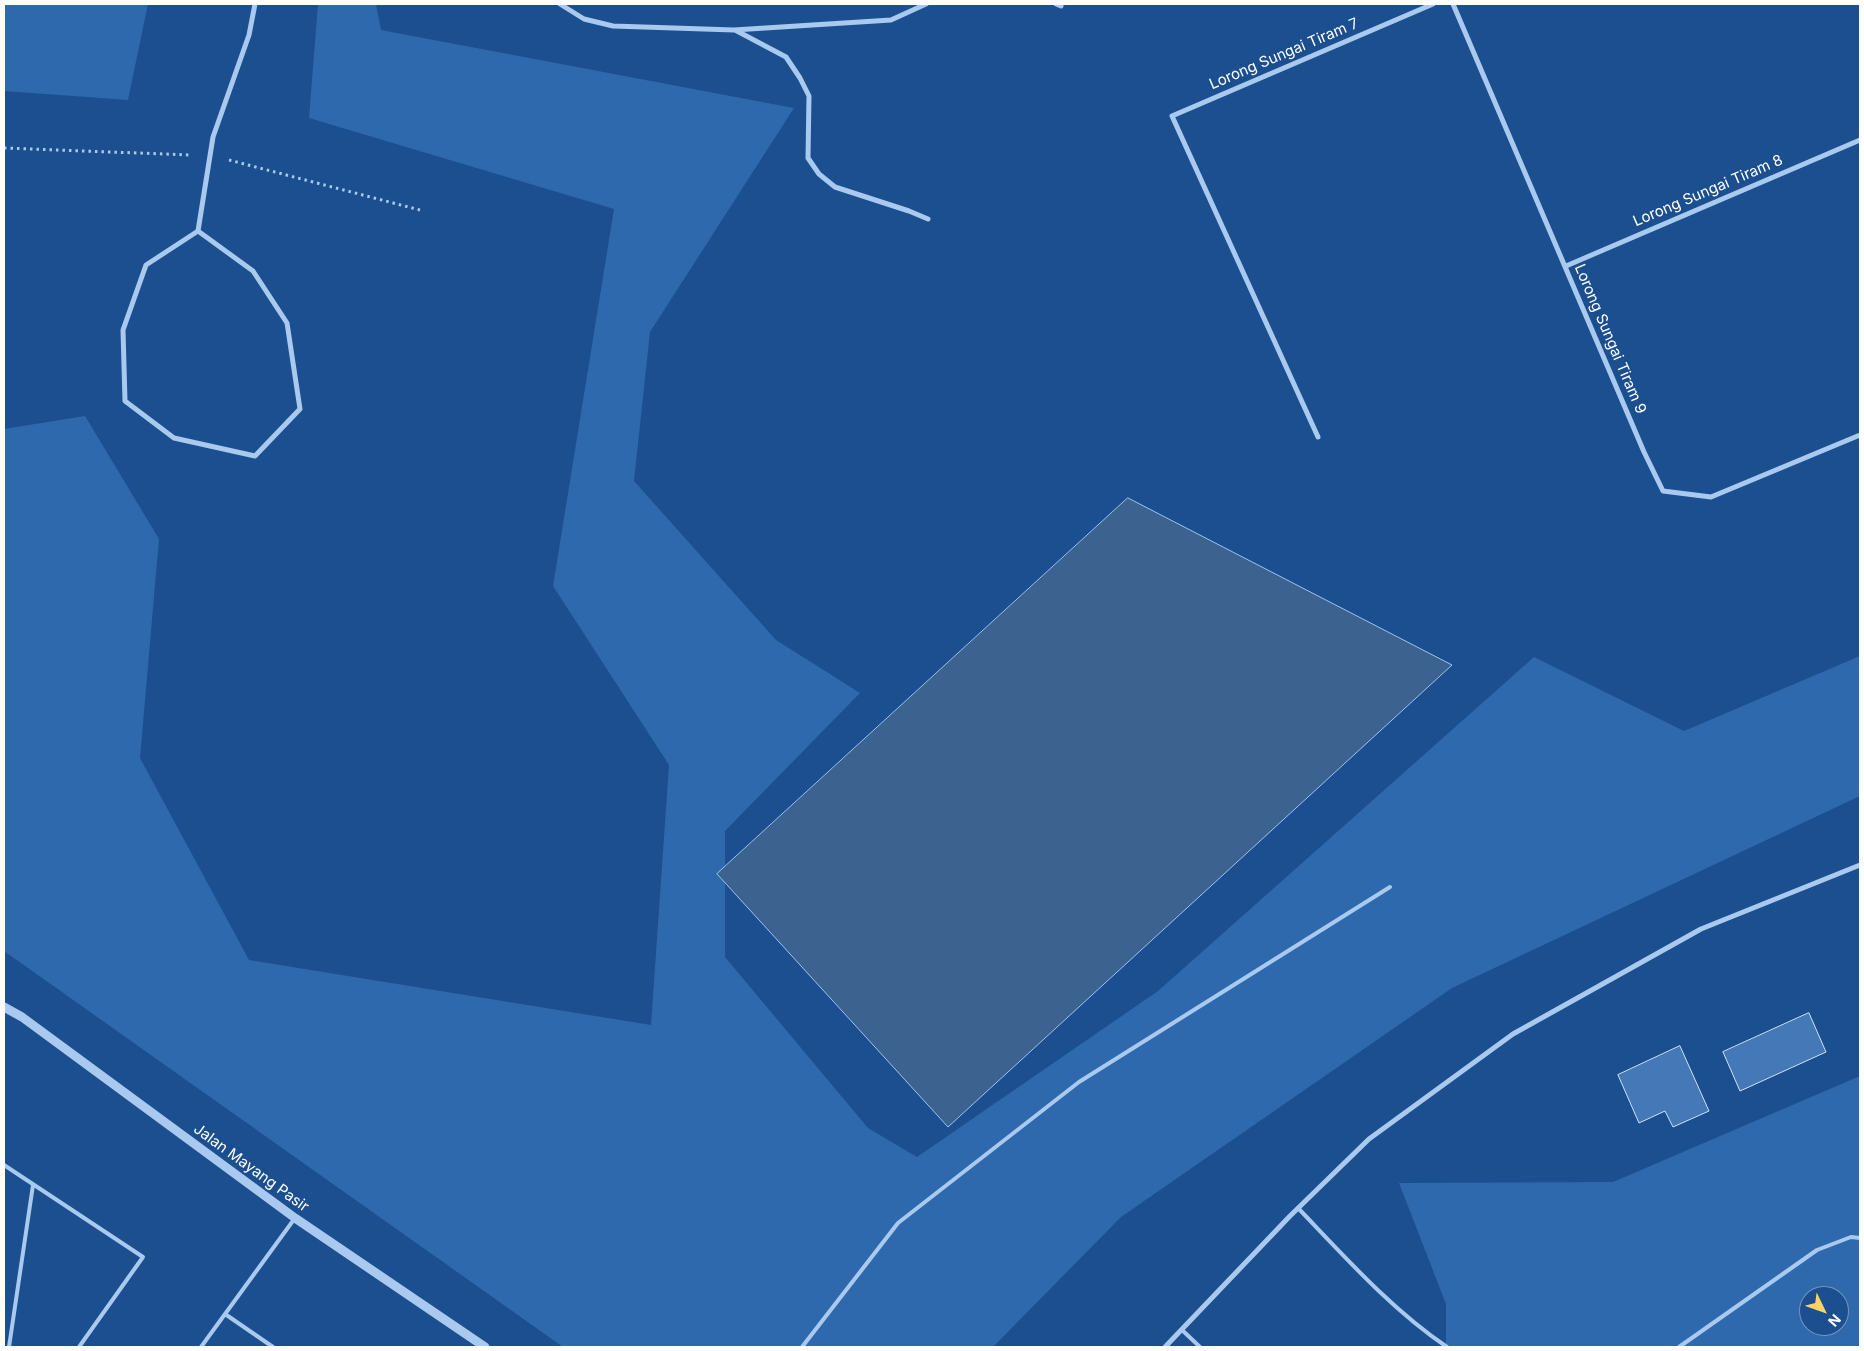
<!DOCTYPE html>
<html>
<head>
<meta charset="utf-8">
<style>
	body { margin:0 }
	#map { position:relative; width:1864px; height:1351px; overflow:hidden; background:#1b4f8f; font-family:Inter,sans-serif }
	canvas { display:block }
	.frame { position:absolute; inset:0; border:5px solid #fff; pointer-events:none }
	.north { position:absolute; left:1799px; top:1286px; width:50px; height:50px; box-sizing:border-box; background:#1b4f8f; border:1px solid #7695bc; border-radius:50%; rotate:132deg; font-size:14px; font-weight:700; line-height:20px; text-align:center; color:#fff }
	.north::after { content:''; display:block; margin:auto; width:18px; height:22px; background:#ffd166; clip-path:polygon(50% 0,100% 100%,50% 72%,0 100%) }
</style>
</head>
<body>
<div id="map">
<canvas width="1864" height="1351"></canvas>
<div class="frame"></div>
<div class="north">N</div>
</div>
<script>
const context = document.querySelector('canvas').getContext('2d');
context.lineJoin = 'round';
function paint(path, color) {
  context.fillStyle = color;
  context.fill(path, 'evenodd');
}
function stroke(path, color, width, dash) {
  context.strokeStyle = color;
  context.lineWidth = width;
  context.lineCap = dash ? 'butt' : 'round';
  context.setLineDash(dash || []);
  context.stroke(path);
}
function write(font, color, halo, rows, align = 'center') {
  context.font = font + ' Inter,sans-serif';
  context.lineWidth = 4;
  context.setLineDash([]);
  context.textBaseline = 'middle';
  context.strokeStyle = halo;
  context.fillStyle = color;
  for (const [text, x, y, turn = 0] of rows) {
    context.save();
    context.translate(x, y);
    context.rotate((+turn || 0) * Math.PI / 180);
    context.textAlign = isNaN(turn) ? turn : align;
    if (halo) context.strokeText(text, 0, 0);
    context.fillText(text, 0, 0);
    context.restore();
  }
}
paint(new Path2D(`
	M4,4H148L128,100L4,91Z
	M318,4H376L381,30L794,108L650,332L634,481L776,640L860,693L725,831V957L868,1128L917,1157L1158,991L1534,657L1684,731L1860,656V796L1452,988L1121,1217L993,1347H563L4,951V429L85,416L159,539L140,758L249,960L651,1025L669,765L553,586L614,209L309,118Z
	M1860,1076V1347H1446V1304L1399,1183L1613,1182ZM1809,1296H1839V1326H1809Z`), '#2e69ad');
const water = new Path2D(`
	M1128,498L1452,665L948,1127L717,874Z`);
paint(water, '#3c6290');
stroke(water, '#9cc4f0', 1);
const building = new Path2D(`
	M1809,1013L1826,1052L1740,1091L1723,1052Z
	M1680,1046L1709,1111L1673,1127L1665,1111L1639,1123L1618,1075Z`);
paint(building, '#4478b7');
stroke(building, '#cfe3fa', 1);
stroke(new Path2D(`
	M4,148L191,155
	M229,160L420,210`), '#a9c9ee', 3, [2.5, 4]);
stroke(new Path2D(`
	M4,1165L143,1257L79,1347
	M1298,1208C1344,1256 1392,1310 1447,1347
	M225,1314L273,1347
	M1182,1330L1200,1347
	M9,1347L33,1185
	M201,1347L295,1218
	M802,1347L898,1223L1079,1082L1390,887
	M1679,1347L1817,1250L1851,1237L1860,1238`), '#a9c9ee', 4);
stroke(new Path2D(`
	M560,4L584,19L613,26L734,30L891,20L926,4
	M1056,4L1061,6
	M1453,4L1644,452L1663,491L1711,497L1860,435
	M735,30L786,57L800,78L809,96L808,158L819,174L835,187L909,211L928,219
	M198,231L253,271L287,323L300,409L255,456L174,438L125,401L123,330L146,265L198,231L213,137L249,35L255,4
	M1566,266L1860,140
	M1318,437L1172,116L1433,4
	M1165,1347L1290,1216L1369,1139L1513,1034L1701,929L1860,865`), '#a9c9ee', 5);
stroke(new Path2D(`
	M4,1007L22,1017L295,1218L485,1347`), '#a9c9ee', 9);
write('15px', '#fff', '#1b4f8f', [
	["Lorong Sungai Tiram 7",1284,54,-23],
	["Lorong Sungai Tiram 8",1708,191,-23],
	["Lorong Sungai Tiram 9",1610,339,67],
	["Jalan Mayang Pasir",251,1168,36]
]);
</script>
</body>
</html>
